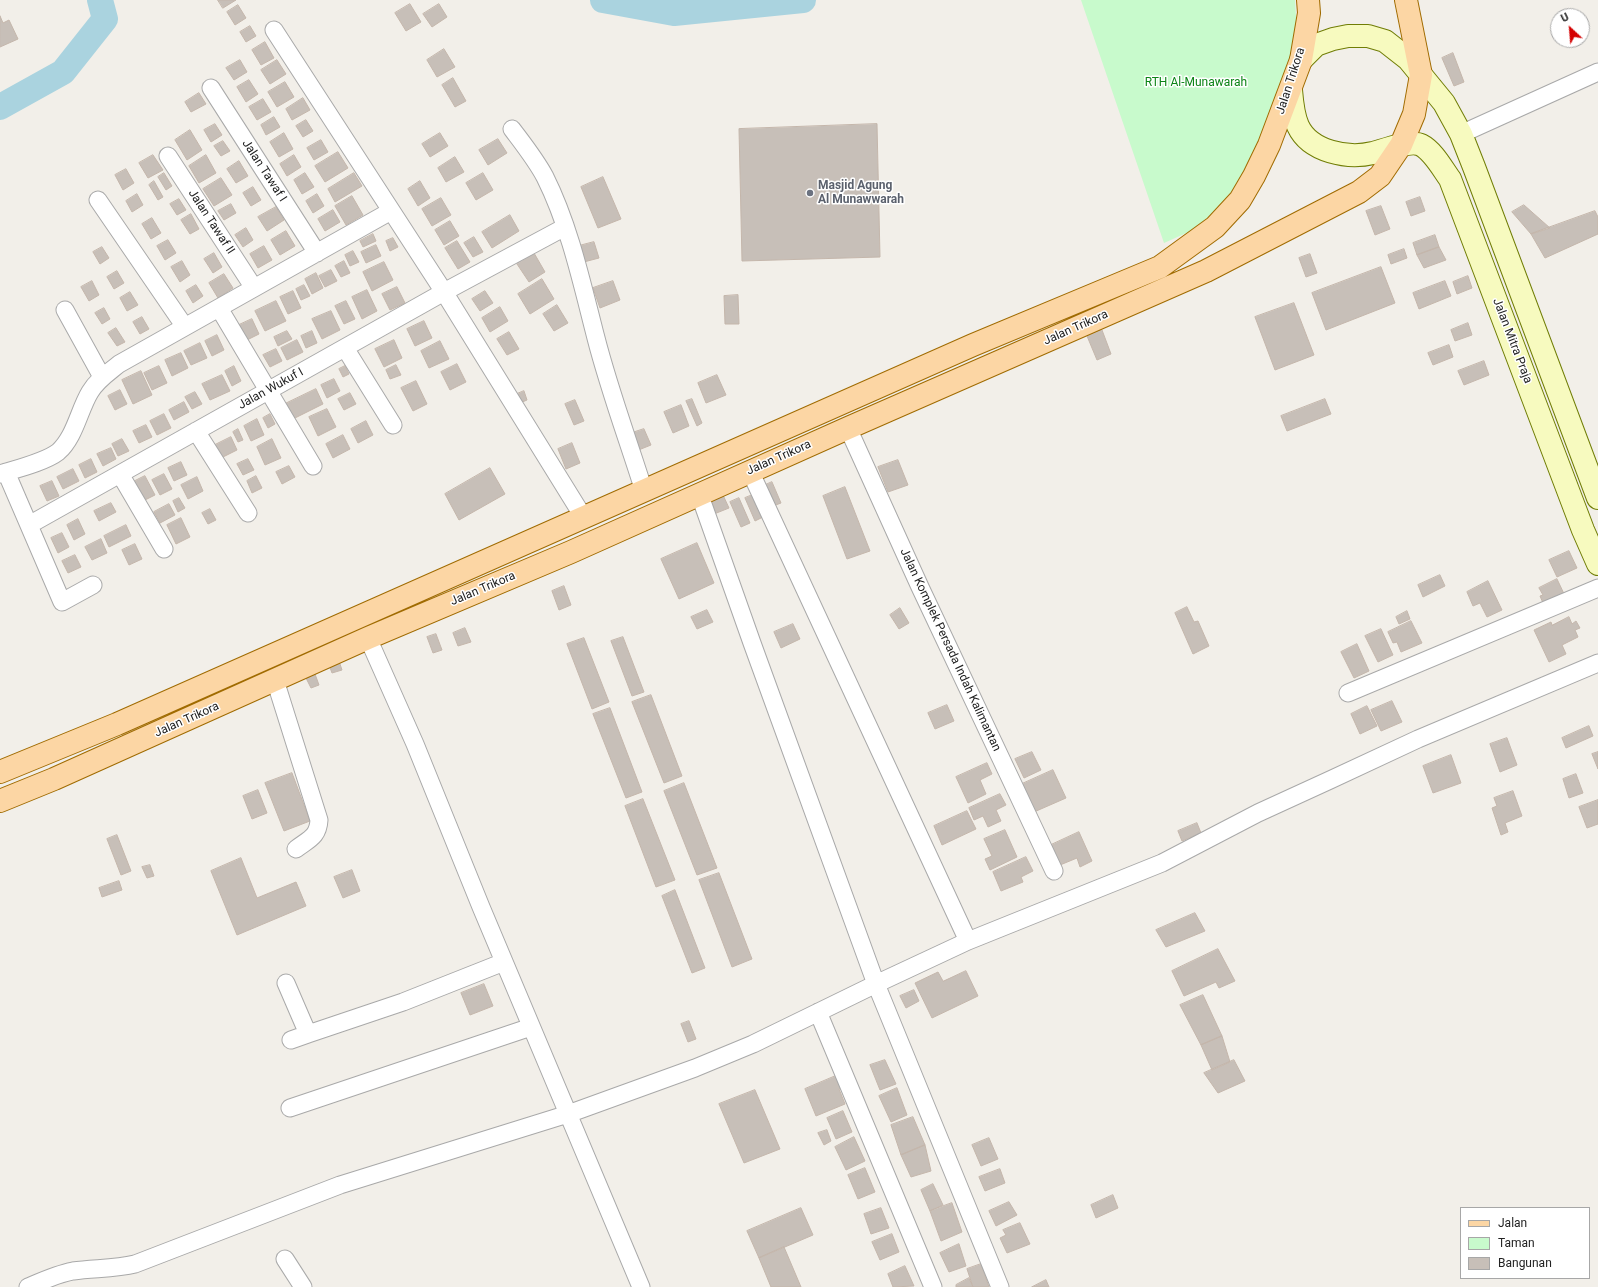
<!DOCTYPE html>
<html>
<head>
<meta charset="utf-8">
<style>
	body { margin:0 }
	#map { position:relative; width:1598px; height:1287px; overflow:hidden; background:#f2efe9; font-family:Roboto,sans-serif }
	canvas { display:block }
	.legend { position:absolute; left:1460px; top:1207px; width:130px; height:72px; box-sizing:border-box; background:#fff; border:1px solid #a7a7a7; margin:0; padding:5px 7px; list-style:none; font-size:12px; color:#222 }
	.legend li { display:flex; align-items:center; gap:8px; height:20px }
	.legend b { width:20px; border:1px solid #a7a7a7 }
	.north { position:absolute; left:1550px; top:8px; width:40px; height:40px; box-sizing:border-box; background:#fff; border:1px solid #a7a7a7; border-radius:50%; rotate:334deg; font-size:11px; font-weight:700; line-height:16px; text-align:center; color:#222 }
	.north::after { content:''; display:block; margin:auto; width:14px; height:18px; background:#d40000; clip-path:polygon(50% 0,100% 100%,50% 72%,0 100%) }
</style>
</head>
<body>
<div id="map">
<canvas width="1598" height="1287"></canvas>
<ul class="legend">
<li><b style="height:5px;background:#fcd6a4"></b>Jalan</li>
<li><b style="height:11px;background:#c8facc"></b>Taman</li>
<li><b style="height:11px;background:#c7bfb8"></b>Bangunan</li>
</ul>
<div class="north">U</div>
</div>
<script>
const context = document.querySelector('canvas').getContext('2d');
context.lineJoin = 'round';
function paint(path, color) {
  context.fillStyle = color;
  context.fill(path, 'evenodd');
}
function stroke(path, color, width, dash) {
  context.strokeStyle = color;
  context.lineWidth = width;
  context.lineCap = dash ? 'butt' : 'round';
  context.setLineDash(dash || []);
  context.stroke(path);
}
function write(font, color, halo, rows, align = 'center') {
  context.font = font + ' Roboto,sans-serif';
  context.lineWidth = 3;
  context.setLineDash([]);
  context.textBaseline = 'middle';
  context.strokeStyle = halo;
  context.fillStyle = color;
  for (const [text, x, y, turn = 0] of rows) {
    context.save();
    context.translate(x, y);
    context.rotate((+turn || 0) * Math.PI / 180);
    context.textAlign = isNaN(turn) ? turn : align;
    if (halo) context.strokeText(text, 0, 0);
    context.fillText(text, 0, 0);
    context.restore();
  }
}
paint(new Path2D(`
	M1081,0H1295L1298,49L1284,95L1255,148L1245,174L1220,207L1193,230L1164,243Z`), '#c8facc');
stroke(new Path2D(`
	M603,0L674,13L803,0
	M0,107L63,72L105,19L100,0`), '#aad3df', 26);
const building = new Path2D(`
	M218,0H236L223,8Z
	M410,4L421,22L406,31L395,13Z
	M439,4L447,17L432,27L423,14Z
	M238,5L246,18L235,25L227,12Z
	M0,16L3,23L9,20L18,39L0,47Z
	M250,26L256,36L246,42L240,32Z
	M265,42L274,58L261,65L252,50Z
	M444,49L455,67L437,77L427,60Z
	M1453,53L1464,82L1454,86L1442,58Z
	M240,60L247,72L234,80L226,68Z
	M277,60L286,74L270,84L261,70Z
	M453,78L466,101L455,107L442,85Z
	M249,80L258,94L246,102L237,87Z
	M285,82L294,97L277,107L268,92Z
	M199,93L206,104L191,112L185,102Z
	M303,98L310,110L292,120L286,109Z
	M263,99L271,112L257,120L249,107Z
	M274,117L280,127L266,135L261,125Z
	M306,120L313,131L303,137L296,126Z
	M215,124L222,135L211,142L204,130Z
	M877,124L880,257L742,261L739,129Z
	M190,130L202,150L187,160L175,140Z
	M284,133L293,149L279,157L270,142Z
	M440,133L448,146L430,157L422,144Z
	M498,139L507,153L488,165L479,150Z
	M321,140L328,152L314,160L307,148Z
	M223,141L230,151L221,156L214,146Z
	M338,152L348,168L325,182L315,166Z
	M153,155L163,170L148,178L139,163Z
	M206,155L216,173L199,183L189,166Z
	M294,155L301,167L287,176L280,164Z
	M455,157L464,172L446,182L438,168Z
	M239,161L248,176L236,183L227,169Z
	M126,169L134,183L123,190L115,175Z
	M164,173L172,186L166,190L158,177Z
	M305,173L314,187L302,194L294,180Z
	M354,173L362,186L335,202L328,189Z
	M483,173L493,190L476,200L466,183Z
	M603,177L621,219L598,228L581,187Z
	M221,178L232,195L214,206L203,189Z
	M154,181L163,197L158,200L149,185Z
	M420,181L430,198L418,206L408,189Z
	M253,187L261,200L251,206L243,193Z
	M137,194L143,205L132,212L126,201Z
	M317,194L324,206L313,213L306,201Z
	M352,196L363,215L346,225L335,206Z
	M1420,197L1425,211L1411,216L1406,202Z
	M441,198L451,215L432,226L422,209Z
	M179,199L186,210L177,215L170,204Z
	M231,204L236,213L224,220L218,211Z
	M1524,205L1550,228L1531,234L1512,212Z
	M1381,206L1390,229L1375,235L1366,211Z
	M276,207L284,220L267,231L258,217Z
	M333,210L340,222L325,231L318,219Z
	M1595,211L1598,217V234L1545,258L1531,234Z
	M191,214L199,229L190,234L181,220Z
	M510,215L519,231L492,248L482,232Z
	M152,218L161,233L151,239L142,224Z
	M450,221L459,236L444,245L435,230Z
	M246,228L253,240L243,247L235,235Z
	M286,231L295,246L280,255L271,240Z
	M373,234L376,241L363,247L360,241Z
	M1435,235L1439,247L1417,255L1413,243Z
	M474,237L483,252L473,257L464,243Z
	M393,238L398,247L390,251L386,241Z
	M168,240L176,253L165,260L157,246Z
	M457,241L470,262L458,269L445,248Z
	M594,242L599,258L580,263L575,247Z
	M376,245L381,256L366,263L361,252Z
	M264,246L272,260L258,268L250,254Z
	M102,247L109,258L100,264L93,252Z
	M1439,247L1446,260L1424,268L1417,255Z
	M1404,249L1407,258L1391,264L1388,255Z
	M353,251L359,262L350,266L345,255Z
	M214,253L222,267L213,273L204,259Z
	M534,253L545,272L529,282L517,264Z
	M1310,254L1317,273L1306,277L1299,258Z
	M182,261L190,275L180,282L171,267Z
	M344,261L350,273L341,277L335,266Z
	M384,262L393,280L372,291L363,272Z
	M1381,267L1395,303L1326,330L1312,293Z
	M331,270L337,281L325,287L319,276Z
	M117,271L124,283L114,289L107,277Z
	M316,273L323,288L312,294L305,279Z
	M224,274L233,288L218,298L209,283Z
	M1468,276L1472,288L1457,294L1453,282Z
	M542,279L554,299L530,314L518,294Z
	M92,281L99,295L89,301L81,287Z
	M613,281L620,300L600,308L593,288Z
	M1445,281L1451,296L1419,309L1413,293Z
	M196,285L203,296L193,303L186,291Z
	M304,285L310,296L301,300L296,289Z
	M397,287L405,303L390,310L382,294Z
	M367,290L377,311L362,319L352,297Z
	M293,291L301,308L288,314L280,297Z
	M485,291L493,303L480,311L472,299Z
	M130,292L138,305L127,311L120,298Z
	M738,295L739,324H725L724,296Z
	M276,301L286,321L265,331L255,311Z
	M346,301L355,319L344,324L335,306Z
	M1294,303L1314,355L1275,370L1255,317Z
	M557,305L568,323L554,331L543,314Z
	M500,307L508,321L490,332L482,318Z
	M104,308L110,319L102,324L95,313Z
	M331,311L340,330L322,339L312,319Z
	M142,317L149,329L140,334L133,322Z
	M252,319L259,334L247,340L239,325Z
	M424,321L432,338L415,346L407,329Z
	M1468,323L1472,335L1455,341L1451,330Z
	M116,328L125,342L117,346L108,333Z
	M1102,330L1111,354L1097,360L1087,336Z
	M287,331L292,339L278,346L274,337Z
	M312,331L317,343L306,348L301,336Z
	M509,332L519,349L507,355L497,339Z
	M217,335L224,350L212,356L205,341Z
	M297,340L303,352L287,360L281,348Z
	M394,340L402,358L384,367L375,349Z
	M440,341L449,359L429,368L421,351Z
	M200,343L207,358L191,365L184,351Z
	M1449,345L1453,357L1433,365L1428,353Z
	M276,349L282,361L270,367L263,355Z
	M181,353L188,368L172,376L165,360Z
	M1484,361L1489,375L1464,385L1458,371Z
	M457,364L466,382L450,390L441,372Z
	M396,365L401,375L390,379L386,370Z
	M159,366L167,383L152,390L144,373Z
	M234,366L241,381L232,386L225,371Z
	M345,366L349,374L343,377L339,369Z
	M141,371L152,395L133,404L122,380Z
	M222,375L230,391L210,400L202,384Z
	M717,375L726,395L706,403L698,383Z
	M334,379L340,391L327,398L321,385Z
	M416,381L427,404L413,411L401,388Z
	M316,389L323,404L293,419L285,404Z
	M120,390L127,404L115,410L108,396Z
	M524,391L527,400L520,403L517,394Z
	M195,392L202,404L192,409L185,397Z
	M350,393L356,404L344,410L338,399Z
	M692,399L702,423L697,426L686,401Z
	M1325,399L1331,414L1287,431L1281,416Z
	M575,400L584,421L574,425L565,404Z
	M184,402L189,412L174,420L169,410Z
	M681,405L689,426L673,433L664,412Z
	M327,409L336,427L318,436L309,417Z
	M164,414L171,428L157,435L150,421Z
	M270,414L275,424L268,428L263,418Z
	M257,419L264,435L251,441L244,426Z
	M366,421L373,435L358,443L351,429Z
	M146,425L152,437L139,443L133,431Z
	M238,429L243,440L238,442L233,432Z
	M644,429L651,445L636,451L629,434Z
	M343,435L350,449L333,458L326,444Z
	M231,437L237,450L217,460L211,447Z
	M122,439L129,451L118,456L112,444Z
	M272,439L281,458L265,465L257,447Z
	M572,443L580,463L566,469L558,449Z
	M111,448L116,459L103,466L97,454Z
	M91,459L97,472L85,478L79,465Z
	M248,459L254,470L243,475L237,464Z
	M898,460L908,485L888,492L878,467Z
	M181,462L187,475L174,481L168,468Z
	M289,466L295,477L282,484L276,472Z
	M490,468L505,494L459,520L445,494Z
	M73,469L79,481L63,489L57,477Z
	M164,474L172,489L160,495L152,480Z
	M145,476L155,495L141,502L131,483Z
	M256,476L262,488L252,493L247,481Z
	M197,477L203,491L188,499L181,485Z
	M52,481L59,496L47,501L40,486Z
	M772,482L781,503L768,508L759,488Z
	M845,487L870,551L847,559L823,496Z
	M755,494L765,516L755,521L745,498Z
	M723,495L729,508L714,514L709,502Z
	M179,498L185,508L178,512L173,501Z
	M739,498L750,523L741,527L730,502Z
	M111,503L116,512L99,521L94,511Z
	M169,504L175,515L160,523L154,512Z
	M210,509L216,520L208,524L202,513Z
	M181,518L190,537L176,544L167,525Z
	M78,519L85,534L74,540L67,525Z
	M126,525L131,536L109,547L104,536Z
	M62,533L69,547L58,553L51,538Z
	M101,539L107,553L92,560L85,547Z
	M697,543L714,583L679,599L661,559Z
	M135,544L142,559L129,565L122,550Z
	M1569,551L1577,568L1557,577L1549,560Z
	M75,555L81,567L68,573L62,561Z
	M1440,575L1445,586L1423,597L1418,585Z
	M1557,579L1566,598L1543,603L1540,596L1543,595L1539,588Z
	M1488,581L1502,610L1487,617L1480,603L1473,606L1467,592Z
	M564,586L571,605L559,610L552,591Z
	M1187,607L1194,622L1198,621L1209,646L1193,654L1175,613Z
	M900,608L909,623L899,629L890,615Z
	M707,610L713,622L697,629L691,617Z
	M1407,611L1410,619L1399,624L1396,617Z
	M1569,617L1572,624L1576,621L1580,628L1575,630L1578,637L1562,645L1566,654L1549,662L1534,630L1551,622L1552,625Z
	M1411,621L1422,643L1401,652L1397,642L1393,643L1388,632Z
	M793,624L800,639L781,648L774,632Z
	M465,628L471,642L458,646L453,633Z
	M1381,629L1393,655L1378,662L1365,636Z
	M436,634L442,650L433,653L427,637Z
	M623,637L644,692L632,696L611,641Z
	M584,638L609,702L592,709L567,644Z
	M1357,644L1369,671L1354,678L1341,652Z
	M339,661L342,670L332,673L329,665Z
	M315,674L319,685L311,688L306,678Z
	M651,695L682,776L664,783L632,702Z
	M1392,701L1402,722L1381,731L1371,710Z
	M947,705L954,721L935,729L928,713Z
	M1367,706L1377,726L1360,734L1351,714Z
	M610,708L642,792L626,798L593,714Z
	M1589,726L1593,736L1566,748L1562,738Z
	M1507,738L1517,765L1500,772L1490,744Z
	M1032,752L1041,770L1024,778L1015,759Z
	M1598,752V769L1592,754Z
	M1451,755L1461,783L1433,793L1423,766Z
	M987,763L992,774L980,780L986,794L968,803L956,777Z
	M1053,770L1066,798L1034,812L1022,784Z
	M292,773L310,821L284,831L265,783Z
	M1576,774L1583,793L1569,798L1563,779Z
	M684,783L717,868L697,875L664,791Z
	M258,790L267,813L252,819L243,796Z
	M1513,791L1522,816L1505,823L1508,832L1501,835L1492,808L1497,806L1494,798Z
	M1000,794L1006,805L996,810L1001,821L988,827L983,816L974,820L969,808Z
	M643,799L675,880L656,887L625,806Z
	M1598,800V824L1587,828L1579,807Z
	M967,811L976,829L942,845L934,826Z
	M1197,823L1201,833L1182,841L1178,831Z
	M1005,830L1017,857L990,870L985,859L992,856L984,839Z
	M1079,832L1092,861L1080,867L1077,858L1060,865L1051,845Z
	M117,835L131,871L121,875L107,839Z
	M1026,857L1033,871L1021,877L1023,882L1001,891L993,872Z
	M241,858L257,898L296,882L306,906L237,935L211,871Z
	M150,865L154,876L147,878L142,867Z
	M352,870L360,891L343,898L334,877Z
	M719,873L752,959L732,967L699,880Z
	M119,881L122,890L102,897L99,888Z
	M675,890L705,968L692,973L662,896Z
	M1195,913L1205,931L1166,947L1156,930Z
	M1218,949L1235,981L1219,988L1216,982L1184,996L1172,971Z
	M966,971L978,996L932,1018L915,983L938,972L943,981Z
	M484,984L493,1006L470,1015L461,993Z
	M914,990L919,1001L906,1008L900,996Z
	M1203,995L1222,1036L1201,1045L1180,1005Z
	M689,1021L696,1039L688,1042L681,1024Z
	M1222,1036L1230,1062L1212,1070L1201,1045Z
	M885,1060L896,1084L880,1090L870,1065Z
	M1234,1060L1245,1081L1218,1093L1204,1073Z
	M838,1075L843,1087L839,1089L845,1104L816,1116L805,1089Z
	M897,1088L907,1115L891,1122L879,1096Z
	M755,1090L780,1149L744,1163L719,1104Z
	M843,1111L852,1132L836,1139L827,1118Z
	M913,1117L925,1145L901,1155L891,1125Z
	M827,1130L831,1141L824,1145L818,1133Z
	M854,1137L865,1161L846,1170L835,1147Z
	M989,1138L998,1159L981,1166L972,1145Z
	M925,1145L931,1171L911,1177L901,1155Z
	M865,1168L875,1192L858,1199L848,1175Z
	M1000,1169L1005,1183L985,1191L979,1177Z
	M933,1184L943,1205L930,1211L921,1190Z
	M1113,1195L1118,1208L1096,1218L1091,1205Z
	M1009,1202L1017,1215L996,1226L989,1211Z
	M952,1203L962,1232L941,1241L930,1211Z
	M801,1208L813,1235L759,1258L747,1231Z
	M881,1208L889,1228L871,1234L864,1214Z
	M1020,1223L1030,1244L1007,1253L1000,1238L1006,1235L1003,1230Z
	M892,1234L899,1252L880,1260L872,1242Z
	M959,1244L966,1266L949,1272L940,1253Z
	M784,1247L801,1287H771L759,1258Z
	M981,1264L989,1287H973L967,1269Z
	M905,1266L914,1286L893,1287L888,1274Z
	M969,1278L973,1287H956V1285Z
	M1046,1280L1049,1287H1032Z`);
paint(building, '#c7bfb8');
stroke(building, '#c4b6ab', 1);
const street = new Path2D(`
	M274,30L444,292L584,518
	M211,88L317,253
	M512,129C524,145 536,160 545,177C570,227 582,284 596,338C609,389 628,440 644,491
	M1461,134L1598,72
	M168,156L254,288
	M98,200L185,327
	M219,308L313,466
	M65,310L102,377
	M345,348L393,425
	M848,428L920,587L1054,871
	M196,431L248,513
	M750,471L968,941
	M6,472L62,602L93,585
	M0,474C16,469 45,462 58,452C75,437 79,410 90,392C97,380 108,373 119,364L391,211
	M120,474L164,549
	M699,493L752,643L876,984L1000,1287
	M29,525L444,292L565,227
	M368,638L415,744L481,907L641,1287
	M275,680L319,820C318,837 309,839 296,849
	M1348,693L1598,588
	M286,983L308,1034L403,1002L504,962
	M818,1012L933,1287
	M291,1040L308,1034
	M290,1108L531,1027
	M285,1259L303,1287
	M28,1287C42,1281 57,1274 73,1271C93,1268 115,1269 135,1264L340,1185L568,1114L695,1068L753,1044L876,984L968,941L1162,863L1258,813L1330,780L1418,739L1598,663`);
const secondary = new Path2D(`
	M1301,60L1316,45L1333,39L1348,36H1368L1385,41L1408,59L1444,103L1461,134L1474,167L1598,498
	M1291,90C1292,102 1293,115 1298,126C1310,152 1348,159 1373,153C1384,150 1411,140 1421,145C1433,151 1442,168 1450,179L1583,530L1598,564`);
const primary = new Path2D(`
	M0,772L117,724L973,345L1160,267L1215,227L1240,200L1254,176L1269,145L1301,60L1309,13L1308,0
	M0,801L54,779L368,638L571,552L848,428L1206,271L1359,192L1380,176L1401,145L1414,114L1421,75L1406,0`);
stroke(street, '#a9a9a9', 19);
stroke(secondary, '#707d05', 24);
stroke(primary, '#a06b00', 24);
stroke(street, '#fff', 17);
stroke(secondary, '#f7fabf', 22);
stroke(primary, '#fcd6a4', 22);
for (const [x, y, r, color] of [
	[810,193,4,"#6b7280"]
]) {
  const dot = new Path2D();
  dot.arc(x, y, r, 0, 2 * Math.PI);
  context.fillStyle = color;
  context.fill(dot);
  stroke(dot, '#fff', 1.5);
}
write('12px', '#222', '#fff', [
	["Jalan Trikora",1291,81,-72],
	["Jalan Tawaf I",264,171,57],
	["Jalan Tawaf II",211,222,57],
	["Jalan Trikora",1076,328,-24],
	["Jalan Mitra Praja",1512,341,69],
	["Jalan Wukuf I",271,389,-29],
	["Jalan Trikora",779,458,-24],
	["Jalan Trikora",483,589,-23],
	["Jalan Komplek Persada Indah Kalimantan",950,650,65],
	["Jalan Trikora",187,720,-24]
]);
write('12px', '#0c8416', '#fff', [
	["RTH Al-Munawarah",1196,83]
]);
write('bold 12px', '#5b616d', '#fff', [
	["Masjid Agung",818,186],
	["Al Munawwarah",818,200]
], 'left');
</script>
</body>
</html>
